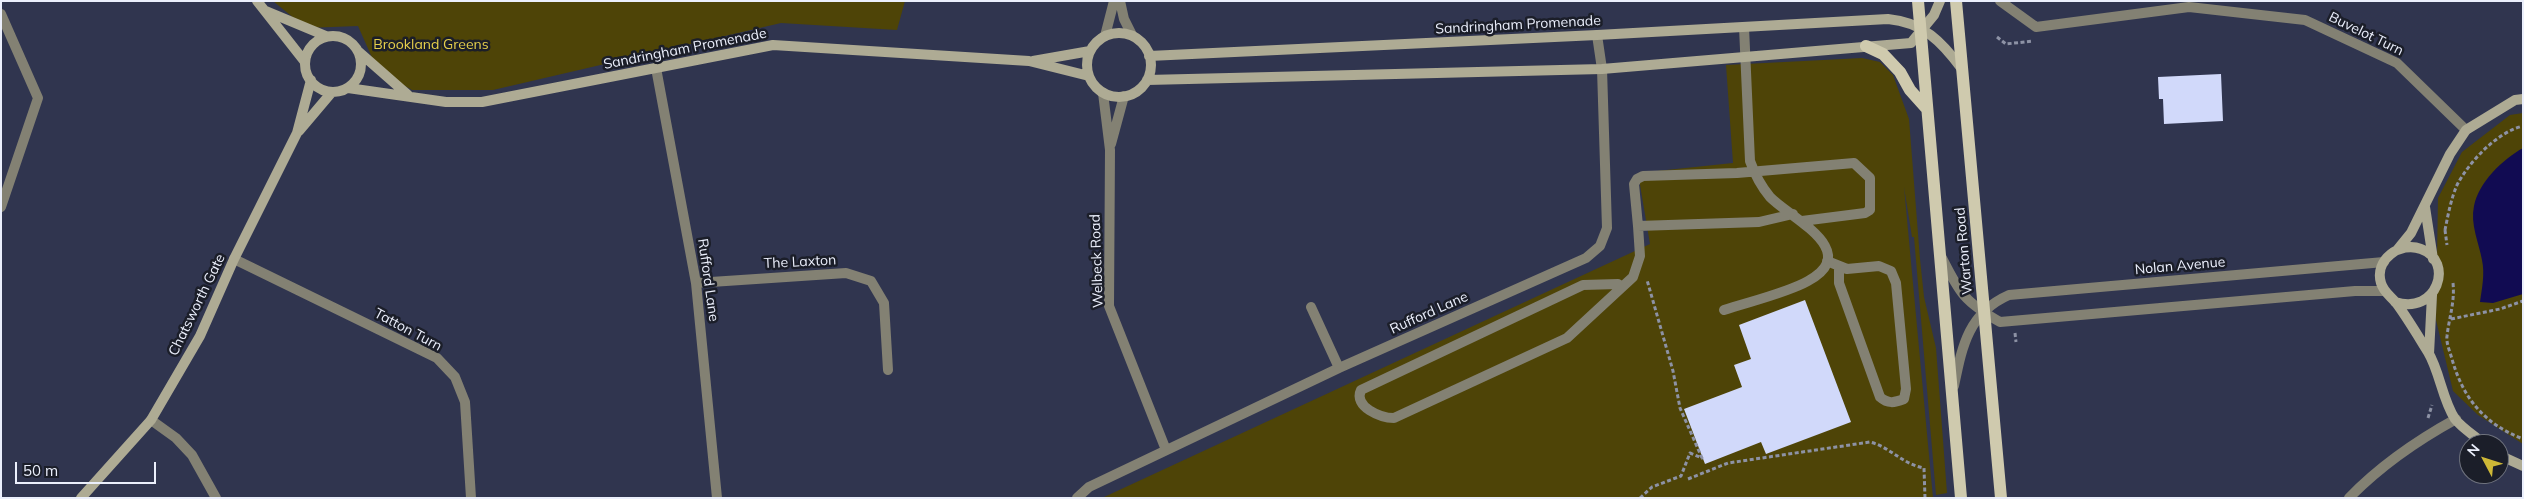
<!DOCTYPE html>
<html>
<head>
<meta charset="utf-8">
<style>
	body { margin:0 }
	#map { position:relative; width:2524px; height:499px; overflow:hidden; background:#30354f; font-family:Mulish,sans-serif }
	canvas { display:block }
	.frame { position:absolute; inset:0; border:2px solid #ebeffc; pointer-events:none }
	.north { position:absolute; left:2459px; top:434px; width:50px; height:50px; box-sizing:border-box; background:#1b1e29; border:1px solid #6e727d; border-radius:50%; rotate:310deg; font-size:14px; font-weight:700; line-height:20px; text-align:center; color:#ebeffc }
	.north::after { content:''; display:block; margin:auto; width:18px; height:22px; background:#ceb837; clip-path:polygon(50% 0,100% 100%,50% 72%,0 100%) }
	.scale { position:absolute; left:15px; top:462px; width:141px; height:22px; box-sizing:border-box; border:2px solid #ebeffc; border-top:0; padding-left:6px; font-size:15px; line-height:18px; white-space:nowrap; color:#ebeffc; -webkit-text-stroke:4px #1b1e29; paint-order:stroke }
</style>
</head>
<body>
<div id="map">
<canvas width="2524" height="499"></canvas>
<div class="frame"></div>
<div class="north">N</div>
<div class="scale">50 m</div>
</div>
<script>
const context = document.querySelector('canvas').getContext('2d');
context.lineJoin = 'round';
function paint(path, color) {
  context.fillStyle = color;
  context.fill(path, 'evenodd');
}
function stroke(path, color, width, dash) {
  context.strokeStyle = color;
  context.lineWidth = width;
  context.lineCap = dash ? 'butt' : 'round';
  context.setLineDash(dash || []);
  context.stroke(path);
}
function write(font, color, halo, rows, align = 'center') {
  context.font = font + ' Mulish,sans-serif';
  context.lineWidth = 5;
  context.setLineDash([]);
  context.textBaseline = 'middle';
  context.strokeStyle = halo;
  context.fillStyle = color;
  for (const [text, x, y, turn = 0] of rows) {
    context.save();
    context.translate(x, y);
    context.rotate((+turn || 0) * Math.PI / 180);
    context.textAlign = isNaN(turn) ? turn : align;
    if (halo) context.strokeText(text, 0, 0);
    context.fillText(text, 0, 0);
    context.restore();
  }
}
paint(new Path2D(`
	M273,1H905L897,30L781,23L493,90H412L378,71L358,26L306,28Z
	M1862,58L1880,62L1893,75L1909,119L1920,259L1924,297L1936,348L1947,493L1936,495L1914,237H1912L1904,187L1933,498H1102L1650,244L1638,173L1733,163L1726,65Z
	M2523,113V444L2478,415L2453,391L2436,320L2438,198L2462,152L2510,115Z`), '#4e4407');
paint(new Path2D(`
	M2523,148V294L2493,303L2480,302C2482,288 2485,274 2482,260C2479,243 2470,224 2474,206C2479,182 2502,160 2523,148Z`), '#110b52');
paint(new Path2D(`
	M2221,74L2223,121L2164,124L2163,99H2159L2158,77Z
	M1805,300L1851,422L1766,454L1761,442L1705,464L1684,409L1742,387L1734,365L1751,359L1739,325Z`), '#d1d9fa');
stroke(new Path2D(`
	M1997,37L2006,44L2033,41
	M2445,230L2447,245
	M2445,230C2448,215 2451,199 2457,185C2469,162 2497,132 2523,126
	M2453,283C2455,302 2449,318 2447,336C2446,343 2450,352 2452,359C2463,398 2484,424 2523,439
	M2451,319L2500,309L2523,301
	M2015,333L2016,342
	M2428,418L2432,405
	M1688,479L1728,463L1870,442C1890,447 1902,464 1924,468L1925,498
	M1640,498L1652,487L1681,476L1690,453L1702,458L1680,408L1673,371L1647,280`), '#8d92a5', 3, [4, 2.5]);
stroke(new Path2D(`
	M1793,214L1759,222L1638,226L1634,184L1637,179L1643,176L1737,173L1854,163L1870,178V210L1865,213L1802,221
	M1827,261L1847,269L1879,266L1891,271L1896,283L1906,389L1904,399C1894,403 1888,404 1880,397L1839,283V266
	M1622,287L1618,284L1583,285L1361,390C1353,407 1381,418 1394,418L1567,338L1633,277L1640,256L1638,226
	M1724,310C1748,302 1787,293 1808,281C1863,251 1790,218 1770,197C1760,185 1755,175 1750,161L1744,27`), '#838173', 10);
stroke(new Path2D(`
	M1120,1L1124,19L1132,35
	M2000,1L2036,27L2189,7L2305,20L2397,63L2466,130
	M1,14L38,98L1,207
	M1105,36L1114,1
	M656,68L696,283L717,498
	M1103,93L1110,150L1109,306L1166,450
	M1111,144L1124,96
	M1942,258C1960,294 1965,302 2000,322L2355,291H2384
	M234,259L437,358L455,377L465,402L471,498
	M696,283L846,273L871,281L884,303L888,370
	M1311,307L1339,368
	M1954,386C1962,347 1968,313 2009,295L2384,262
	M151,420L176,438L192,455L216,498
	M1077,498L1089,487L1339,368L1586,258L1600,246L1607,228L1602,69L1597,35
	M2349,498C2381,465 2416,441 2456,419`), '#838173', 10);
stroke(new Path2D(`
	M257,1L305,62
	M266,11L326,36
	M1087 65a32 32 0 1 1 64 0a32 32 0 1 1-64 0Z
	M305 64a28 28 0 1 1 56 0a28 28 0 1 1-56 0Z
	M359,52L408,95
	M1149,56L1597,35L1888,19C1923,22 1942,42 1962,69
	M1033,61L1090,51
	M1147,80L1602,69L1911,43L1934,15L1940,1
	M348,88L446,102H482L773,45L1029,61L1089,76
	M299,131L332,92
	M2425,207L2433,259
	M2398,249L2411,233L2450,154L2466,130L2515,100L2523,99
	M2395,302C2437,316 2455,261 2421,249C2400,241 2374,260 2381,283C2384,293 2391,296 2397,304C2408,319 2418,336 2428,352C2440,372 2442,399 2455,419C2462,428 2475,436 2484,444
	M2429,354L2432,295
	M2499,455L2523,466
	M81,498L151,420L200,336L234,259L297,133L311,80`), '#aeab94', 10);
stroke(new Path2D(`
	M1918,1L1961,498
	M1956,1L2001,498
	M1866,46L1883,54L1900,72L1910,90L1927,109`), '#cfcaae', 12);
write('14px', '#ebeffc', '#1b1e29', [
	["Sandringham Promenade",1518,25,-3],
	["Buvelot Turn",2366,34,26],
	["Sandringham Promenade",685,49,-11],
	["Warton Road",1964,251,-95],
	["Welbeck Road",1097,261,-92],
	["The Laxton",800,262,-3],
	["Nolan Avenue",2180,266,-5],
	["Rufford Lane",708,280,82],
	["Chatsworth Gate",197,305,-64],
	["Rufford Lane",1429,313,-24],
	["Tatton Turn",408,330,28]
]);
write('14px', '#e7d04b', '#1b1e29', [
	["Brookland Greens",431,45]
]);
</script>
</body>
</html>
